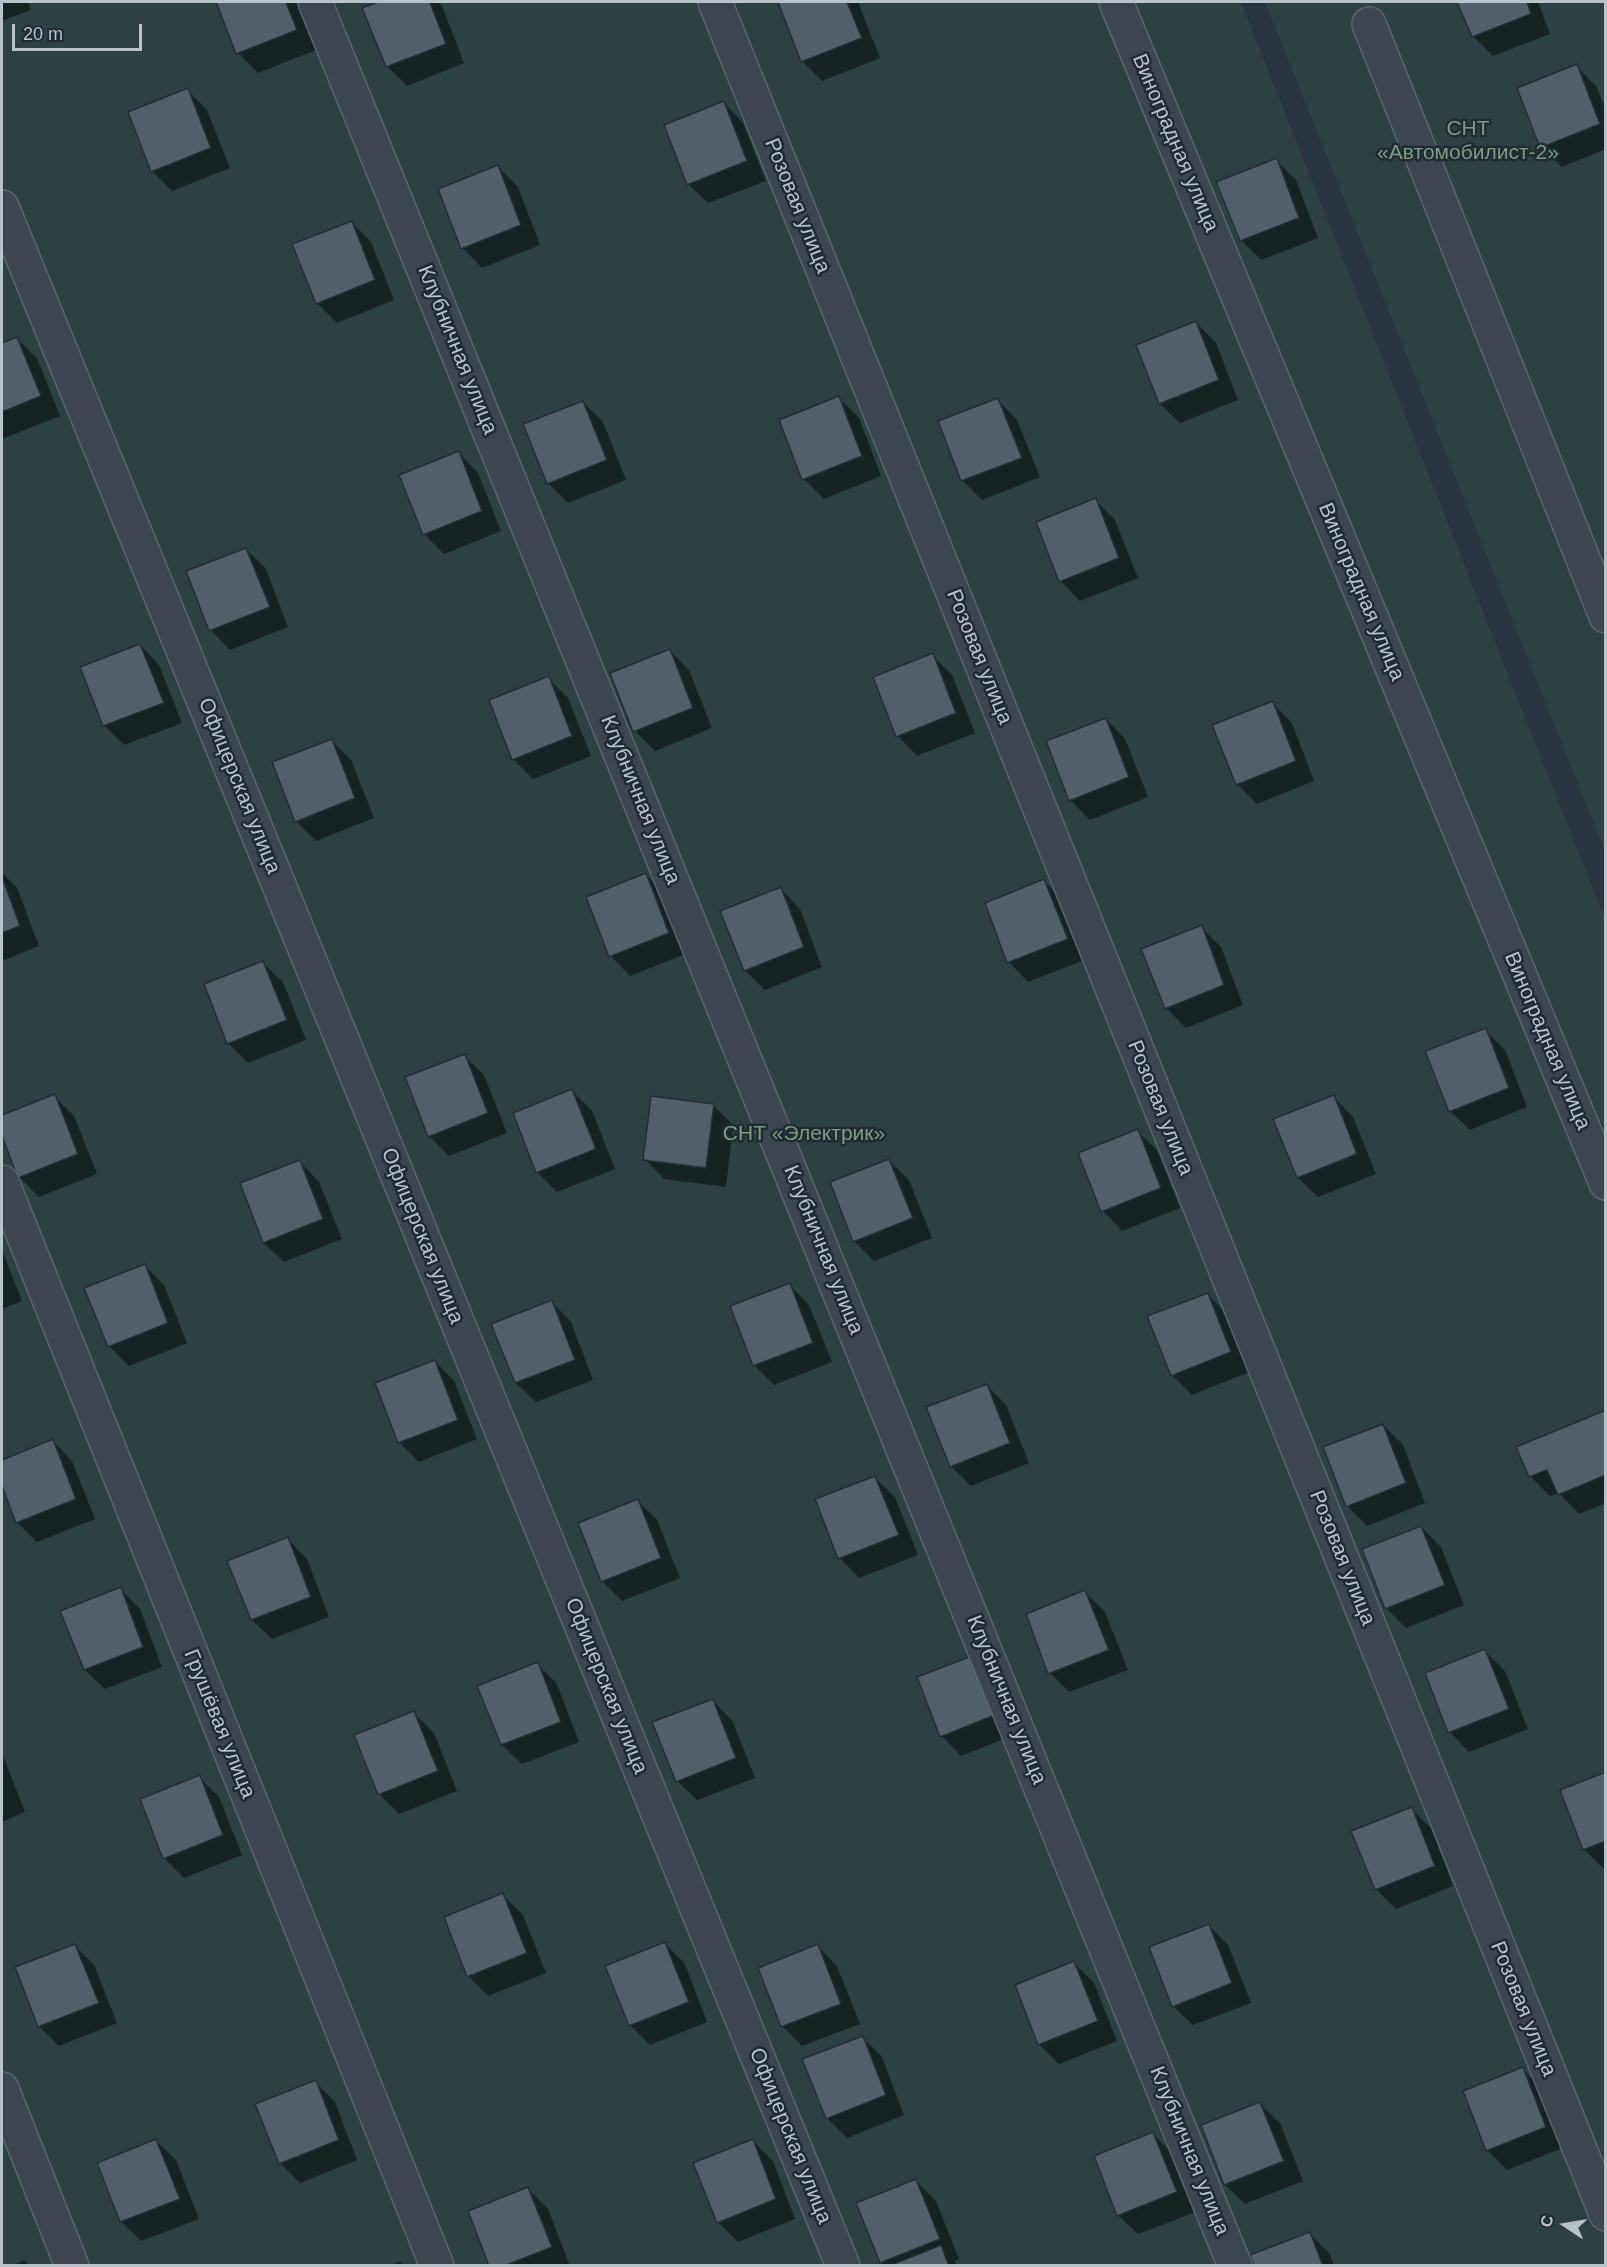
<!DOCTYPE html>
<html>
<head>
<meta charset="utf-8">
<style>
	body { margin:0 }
	#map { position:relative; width:1607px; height:2267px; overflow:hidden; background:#29343f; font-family:Arial,sans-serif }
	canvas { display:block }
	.frame { position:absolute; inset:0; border:3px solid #b9c1c9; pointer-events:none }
	.north { position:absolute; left:1535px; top:2195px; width:60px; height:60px; -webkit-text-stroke:4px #212b34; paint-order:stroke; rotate:282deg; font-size:16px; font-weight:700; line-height:24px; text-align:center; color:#b9c1c9 }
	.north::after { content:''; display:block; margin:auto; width:21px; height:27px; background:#b9c1c9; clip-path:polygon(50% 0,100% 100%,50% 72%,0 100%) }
	.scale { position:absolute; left:12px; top:24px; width:130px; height:27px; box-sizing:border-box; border:3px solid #b9c1c9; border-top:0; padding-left:8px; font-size:18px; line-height:21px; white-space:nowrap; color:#b9c1c9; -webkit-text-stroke:4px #212b34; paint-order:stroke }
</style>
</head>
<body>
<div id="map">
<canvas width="1607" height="2267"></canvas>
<div class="frame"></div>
<div class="north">С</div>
<div class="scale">20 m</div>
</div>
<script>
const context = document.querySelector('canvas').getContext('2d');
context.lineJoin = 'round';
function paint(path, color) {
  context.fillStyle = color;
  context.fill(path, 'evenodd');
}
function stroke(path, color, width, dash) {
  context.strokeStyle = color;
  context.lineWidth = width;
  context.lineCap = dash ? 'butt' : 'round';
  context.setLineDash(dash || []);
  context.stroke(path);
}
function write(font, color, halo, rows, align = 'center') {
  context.font = font + ' Arial,sans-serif';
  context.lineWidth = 5;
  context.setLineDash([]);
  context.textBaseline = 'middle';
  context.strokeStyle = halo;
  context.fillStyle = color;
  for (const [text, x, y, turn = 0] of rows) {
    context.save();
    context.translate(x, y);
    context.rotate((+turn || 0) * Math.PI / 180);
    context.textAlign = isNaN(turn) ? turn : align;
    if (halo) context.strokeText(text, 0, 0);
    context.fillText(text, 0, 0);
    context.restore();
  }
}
paint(new Path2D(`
	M2,2H1241L1605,919V2265L2,2266Z
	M1265,2H1605V851Z`), '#2c4141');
paint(new Path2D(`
	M2,2H28L31,10L2,21Z
	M218,2H296L316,50L258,73L238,53Z
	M382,2H438L442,6L464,63L407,86L387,66L364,8Z
	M784,2H858L880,58L822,81L802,61L780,3Z
	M1459,2H1538L1550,34L1493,56L1473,36Z
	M1576,66L1596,86L1606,110V149L1562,167L1542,147Z
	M187,90L207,110L230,168L172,191L152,171Z
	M724,103L743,123L766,181L708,203L688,184Z
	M1276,160L1296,180L1318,238L1261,260L1241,240Z
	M498,167L518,187L540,245L482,268L463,248Z
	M352,223L371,242L394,300L337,323L317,303Z
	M1196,323L1216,343L1238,400L1180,423L1160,404L1138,346Z
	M17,339L37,358L60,416L2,439V345Z
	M839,398L859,418L881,476L824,499L804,479Z
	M998,400L1017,420L1040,477L982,500L962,480Z
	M583,402L603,422L626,480L568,503L548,483Z
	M459,453L478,473L501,531L444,554L424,534Z
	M1095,500L1115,520L1138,578L1080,601L1061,581Z
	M246,549L266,569L288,627L230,650L211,630Z
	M140,645L159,665L182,723L124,745L105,726L82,668Z
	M669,650L689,670L712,728L655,751L635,731L612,673Z
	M932,655L952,675L975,733L917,756L898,736Z
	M548,678L568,698L591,756L533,779L513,759Z
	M1272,703L1292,723L1314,781L1257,804L1237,784Z
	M1106,719L1125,739L1148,797L1090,820L1070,800Z
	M332,741L351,760L374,818L316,841L296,821Z
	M2,873L17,888L39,946L2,961Z
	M646,875L666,895L688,953L630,976L611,956Z
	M1044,881L1064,901L1087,959L1028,982L1009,962Z
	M781,889L800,909L822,967L765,990L745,970Z
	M1201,927L1221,947L1243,1005L1186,1028L1166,1008Z
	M263,963L283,982L306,1040L248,1063L228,1043Z
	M1485,1030L1505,1050L1527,1107L1470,1130L1450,1111Z
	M464,1056L484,1075L507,1133L449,1156L429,1136Z
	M572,1091L592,1111L615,1169L557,1192L537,1172Z
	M54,1096L74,1116L97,1174L39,1197L19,1177L2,1132V1116Z
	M1334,1097L1353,1117L1376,1174L1318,1197L1298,1178L1275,1120Z
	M713,1105L733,1125L726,1187L664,1179L645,1159Z
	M1137,1131L1157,1150L1180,1208L1122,1231L1103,1211L1080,1154Z
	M889,1161L909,1180L932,1238L874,1261L854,1241Z
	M300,1162L319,1182L342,1239L284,1262L264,1243L242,1184Z
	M2,1250L22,1301L2,1309Z
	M145,1266L164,1285L187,1343L129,1366L109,1346Z
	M790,1285L809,1305L832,1362L774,1385L754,1365Z
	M1207,1294L1227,1314L1249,1372L1192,1395L1172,1375Z
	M552,1302L571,1322L593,1380L536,1402L516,1383L493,1325Z
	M435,1361L454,1381L477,1439L419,1462L399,1442Z
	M986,1385L1006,1405L1029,1463L971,1486L951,1466Z
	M1606,1411V1503L1579,1514L1559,1493L1550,1496L1530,1476L1518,1448Z
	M1383,1425L1403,1445L1425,1503L1367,1526L1347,1506Z
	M53,1441L72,1461L95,1519L37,1542L17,1522L2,1482V1461Z
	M875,1478L895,1497L918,1555L859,1578L840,1558Z
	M637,1500L657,1520L680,1578L622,1601L602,1581Z
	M1421,1527L1441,1547L1464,1605L1406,1628L1386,1608Z
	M288,1539L307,1559L329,1617L272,1639L252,1620L229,1562Z
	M120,1589L140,1609L162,1667L105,1689L85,1670Z
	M1085,1592L1105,1612L1128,1670L1069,1692L1050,1673Z
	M1485,1651L1505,1671L1528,1729L1469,1752L1450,1732Z
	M976,1655L1019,1733L961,1756L942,1736Z
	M537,1664L557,1684L579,1742L522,1764L502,1745L479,1687Z
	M712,1700L732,1720L755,1778L697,1800L677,1781Z
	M414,1713L434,1733L457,1791L399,1814L379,1794Z
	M2,1753L25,1812L2,1822Z
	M1606,1774V1868L1604,1869L1584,1849Z
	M199,1777L219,1797L242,1855L184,1878L164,1858Z
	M1411,1809L1431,1828L1453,1886L1396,1909L1376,1889Z
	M503,1895L523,1915L546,1973L488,1996L468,1976Z
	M1208,1925L1228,1945L1251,2003L1193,2025L1173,2006Z
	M665,1944L685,1964L707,2022L650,2045L630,2025Z
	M75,1946L94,1965L117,2023L59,2046L39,2026Z
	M817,1946L837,1966L860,2024L802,2046L782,2026Z
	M1074,1963L1094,1983L1117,2041L1059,2064L1039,2044Z
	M862,2037L882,2057L904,2115L847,2138L827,2118Z
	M1522,2069L1542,2089L1565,2147L1507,2170L1487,2150Z
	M315,2082L335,2102L357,2160L300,2183L280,2163Z
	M1260,2104L1280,2123L1303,2181L1245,2204L1225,2185L1203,2126Z
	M1153,2134L1173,2154L1196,2212L1138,2234L1118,2215Z
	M156,2141L176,2160L199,2219L141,2241L121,2222L98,2164Z
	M753,2141L773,2161L795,2219L738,2242L718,2222Z
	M916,2181L936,2201L959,2259L954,2261L959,2266H884L881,2262Z
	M528,2189L548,2209L570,2266H491Z
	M1310,2234L1330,2254L1334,2266H1256Z
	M25,2260L30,2266H11Z
	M400,2261L404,2266H389Z`), '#0007');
const building = new Path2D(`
	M216,2H286L297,30L236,54Z
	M378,2H430L446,44L386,67L362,8Z
	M778,2H847L862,38L801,62Z
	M1457,2H1527L1531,14L1472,37Z
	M1577,64L1600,124L1540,148L1517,88Z
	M188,88L211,148L151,172L128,112Z
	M724,101L747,161L687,185L664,125Z
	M1277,158L1299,218L1240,241L1216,182Z
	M498,165L521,225L461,249L438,189Z
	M352,221L375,280L316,304L292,244Z
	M1196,321L1219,380L1159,404L1136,345Z
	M17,337L41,396L2,412V343Z
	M839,396L862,456L802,480L779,420Z
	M998,398L1022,458L961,481L938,421Z
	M583,401L607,460L547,484L523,424Z
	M459,451L482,511L423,535L399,475Z
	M1096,498L1119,558L1059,582L1036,522Z
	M246,548L270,607L209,631L186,571Z
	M140,644L164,703L103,726L80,667Z
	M670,649L693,708L633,732L610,673Z
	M933,653L956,713L896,737L873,677Z
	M549,676L572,736L512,760L489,700Z
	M1273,701L1296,761L1236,785L1212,725Z
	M1106,718L1129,777L1069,801L1046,741Z
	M332,739L355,798L295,822L272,762Z
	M646,873L669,933L609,957L586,897Z
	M2,877L20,926L2,933Z
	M1044,879L1068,939L1007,963L985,903Z
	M781,887L804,947L744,971L720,911Z
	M1202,925L1224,985L1165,1009L1141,949Z
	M263,961L287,1020L227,1044L204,984Z
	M1486,1028L1509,1088L1449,1112L1425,1051Z
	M465,1054L488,1113L428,1137L405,1077Z
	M572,1089L596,1149L536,1173L513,1113Z
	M55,1094L78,1154L18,1178L2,1136V1115Z
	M1334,1095L1357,1154L1297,1178L1273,1119Z
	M651,1096L714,1104L706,1168L643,1160Z
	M1138,1129L1161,1188L1101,1212L1078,1153Z
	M889,1159L913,1218L853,1242L830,1182Z
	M300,1160L323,1219L263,1243L240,1183Z
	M145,1264L168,1323L108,1347L84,1288Z
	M790,1283L813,1343L753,1366L730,1306Z
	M1208,1293L1231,1352L1171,1376L1147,1316Z
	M552,1300L575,1360L515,1383L491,1324Z
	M435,1360L458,1420L398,1443L375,1383Z
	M987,1384L1010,1443L950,1467L926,1407Z
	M1606,1410V1475L1558,1495L1547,1470L1529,1477L1516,1447Z
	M1383,1424L1406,1483L1346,1507L1323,1447Z
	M53,1439L76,1499L16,1523L2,1486V1460Z
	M875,1476L899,1535L838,1559L815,1499Z
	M638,1499L661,1558L601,1582L578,1523Z
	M1421,1526L1445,1585L1385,1609L1362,1549Z
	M288,1537L311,1597L251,1620L227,1561Z
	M121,1587L143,1647L84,1670L60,1611Z
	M1085,1590L1109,1650L1048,1674L1026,1614Z
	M1485,1649L1509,1709L1448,1733L1425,1673Z
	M977,1654L1000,1713L940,1737L917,1677Z
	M538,1662L561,1722L501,1745L477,1686Z
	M713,1699L736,1758L676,1782L652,1722Z
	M414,1711L438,1771L378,1795L354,1735Z
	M1606,1772V1841L1583,1850L1560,1790Z
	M200,1775L223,1835L163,1859L140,1799Z
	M1412,1807L1435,1866L1375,1890L1351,1831Z
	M503,1893L527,1953L467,1977L444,1917Z
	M1209,1924L1232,1983L1172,2007L1149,1947Z
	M665,1942L689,2002L629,2026L605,1966Z
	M75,1944L99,2003L38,2027L15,1967Z
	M818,1944L841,2004L781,2027L758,1968Z
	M1074,1961L1098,2021L1038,2045L1015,1985Z
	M863,2036L886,2095L826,2119L802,2059Z
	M1523,2067L1546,2127L1486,2151L1463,2091Z
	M316,2080L339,2140L279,2164L255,2104Z
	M1260,2102L1284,2161L1224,2185L1201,2125Z
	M1153,2132L1177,2192L1117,2216L1094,2156Z
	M156,2139L180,2199L120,2222L97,2163Z
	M753,2139L776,2199L717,2223L693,2163Z
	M916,2179L940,2239L880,2263L856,2203Z
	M528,2187L552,2247L504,2266H489L468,2211Z
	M1310,2232L1323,2266H1254L1250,2255Z
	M941,2245L949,2266H889Z`);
paint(building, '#525f69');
stroke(building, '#242d36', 1.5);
const street = new Path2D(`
	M315,2L1235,2266
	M715,2L1606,2214
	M1116,2L1606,1183
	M1369,24L1606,616
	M2,207L843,2266
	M2,1182L437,2266
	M2,2089L72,2266`);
stroke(street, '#5b646c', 36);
stroke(street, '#3d464f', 33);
write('21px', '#7a9d7f', '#212b34', [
	["СНТ",1468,129],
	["«Автомобилист-2»",1468,153],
	["СНТ «Электрик»",804,1134]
]);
write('21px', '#b9c1c9', '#212b34', [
	["Виноградная улица",1175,143,67],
	["Розовая улица",797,206,68],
	["Клубничная улица",457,350,68],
	["Виноградная улица",1361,592,67],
	["Розовая улица",979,657,68],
	["Офицерская улица",239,786,68],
	["Клубничная улица",640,800,68],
	["Виноградная улица",1547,1041,67],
	["Розовая улица",1160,1108,68],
	["Офицерская улица",422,1236,68],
	["Клубничная улица",823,1250,68],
	["Розовая улица",1342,1558,68],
	["Офицерская улица",606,1686,68],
	["Клубничная улица",1006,1700,68],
	["Грушёвая улица",219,1724,68],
	["Розовая улица",1523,2009,68],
	["Офицерская улица",790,2136,68],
	["Клубничная улица",1189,2151,68]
]);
</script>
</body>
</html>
